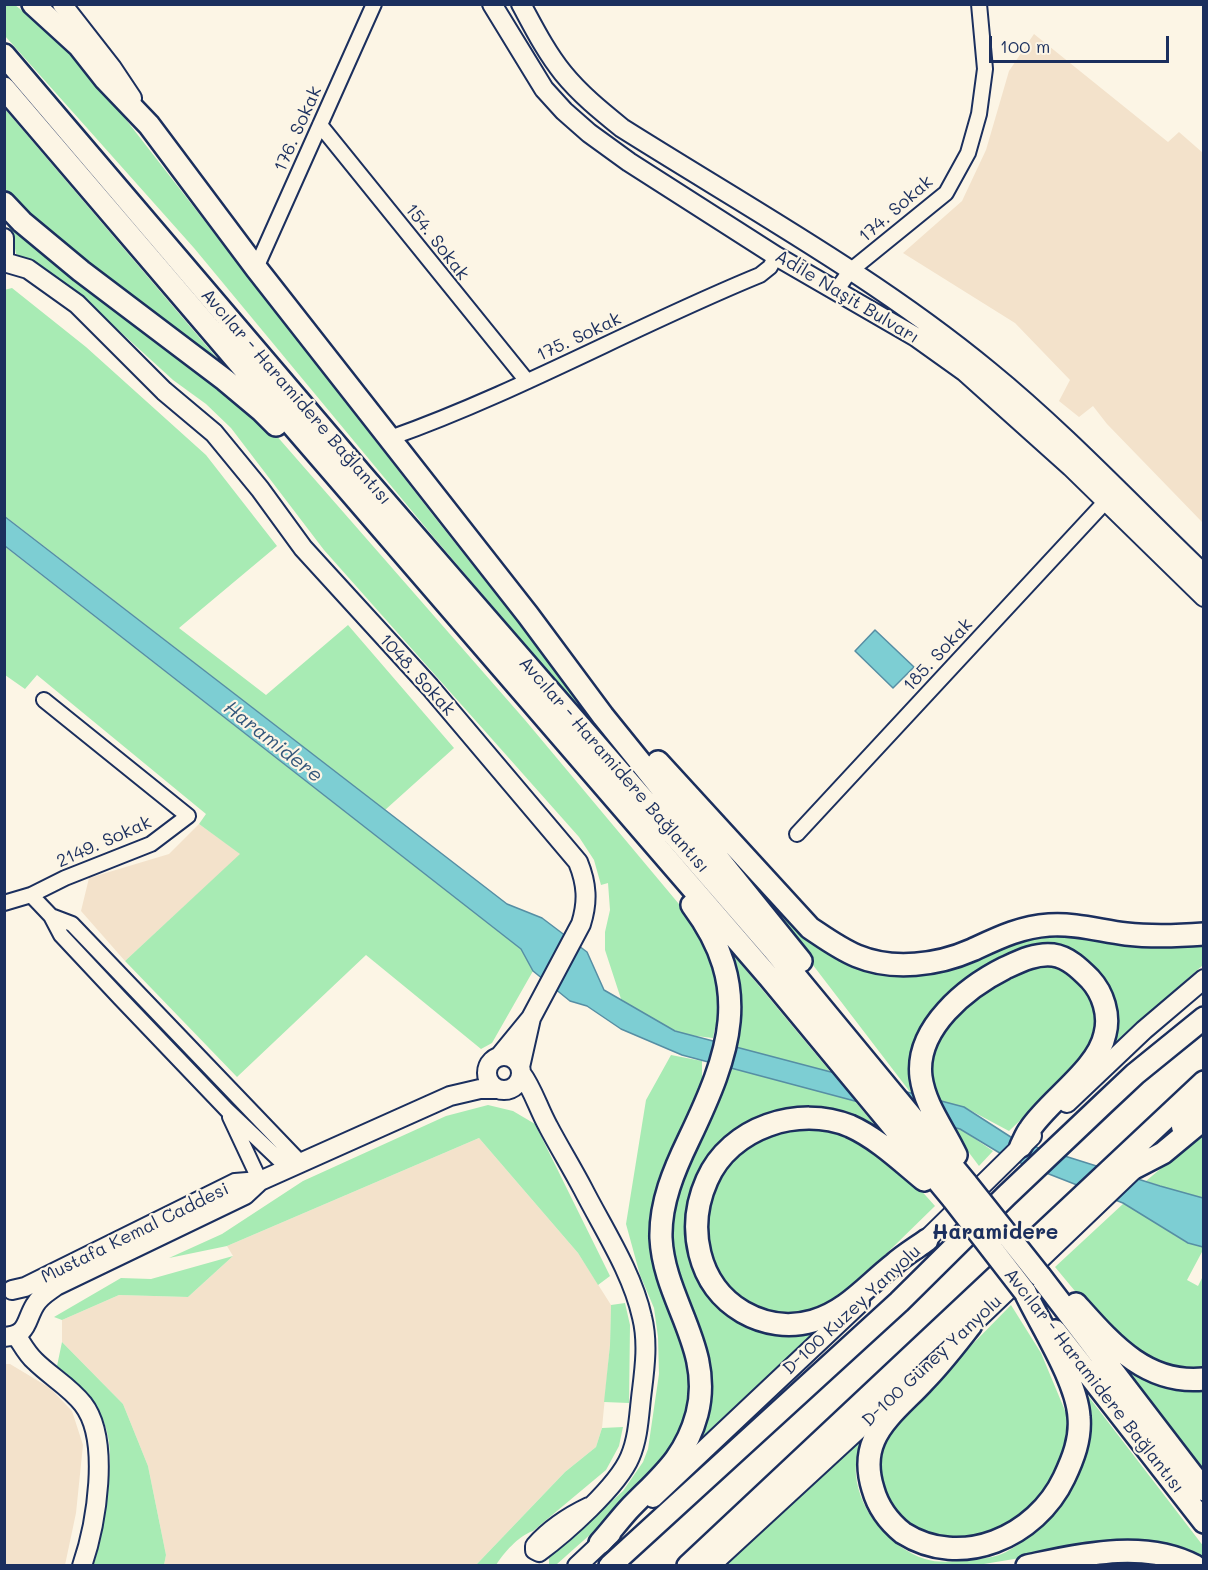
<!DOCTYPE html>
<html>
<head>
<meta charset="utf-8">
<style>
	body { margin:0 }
	#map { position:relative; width:1208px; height:1570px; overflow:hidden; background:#fcf5e5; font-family:Mali,sans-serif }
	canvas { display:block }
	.frame { position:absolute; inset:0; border:6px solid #1b2f5e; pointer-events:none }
	.scale { position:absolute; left:989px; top:36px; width:180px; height:27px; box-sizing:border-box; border:3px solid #1b2f5e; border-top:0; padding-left:8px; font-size:18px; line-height:21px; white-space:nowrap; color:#1b2f5e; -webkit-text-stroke:4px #fcf5e5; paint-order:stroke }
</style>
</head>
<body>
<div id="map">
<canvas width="1208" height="1570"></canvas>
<div class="frame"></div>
<div class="scale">100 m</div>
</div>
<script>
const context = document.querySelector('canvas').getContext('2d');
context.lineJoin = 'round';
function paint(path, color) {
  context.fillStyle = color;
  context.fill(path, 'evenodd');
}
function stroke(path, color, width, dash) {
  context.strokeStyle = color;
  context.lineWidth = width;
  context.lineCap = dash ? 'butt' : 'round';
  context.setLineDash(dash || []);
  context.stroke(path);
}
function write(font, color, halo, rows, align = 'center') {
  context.font = font + ' Mali,sans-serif';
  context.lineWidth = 4.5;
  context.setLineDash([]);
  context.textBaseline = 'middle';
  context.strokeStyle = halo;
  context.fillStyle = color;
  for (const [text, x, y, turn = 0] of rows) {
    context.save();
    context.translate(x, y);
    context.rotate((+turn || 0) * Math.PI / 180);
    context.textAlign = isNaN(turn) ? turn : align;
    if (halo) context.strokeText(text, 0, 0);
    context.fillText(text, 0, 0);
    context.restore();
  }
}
paint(new Path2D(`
	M1034,34L1168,142L1179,132L1203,153V523L1107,424L1093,406L1079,417L1059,401L1070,380L1015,323L903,253L962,201L986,150L1009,71Z
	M199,824L241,854L125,961L81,911L89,878L169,854Z
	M479,1138L578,1253L611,1305L610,1345L602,1428L596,1447L565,1472L476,1565H164L166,1555L148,1466L123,1404L62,1342V1320L119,1295L188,1297L233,1256L227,1246Z
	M4,1364H10L50,1388L72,1411L83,1445L76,1513L65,1565H5Z`), '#f3e2cb');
paint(new Path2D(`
	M4,5H15L34,20L67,49L96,81L436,519L619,749L557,682L431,534L194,248L5,36Z
	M4,108L228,371L40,228L13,199L5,188Z
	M4,216L261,418L525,720L694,922C707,946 720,974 720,1001C720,1013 715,1026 713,1038L679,1034L622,1002L605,950V932L610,910L608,883L601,885L594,860L579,837L324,550L231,428L206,404L173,380L115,327L42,267L16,254L13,237Z
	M12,288L86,347L206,455L277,546L179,628L266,695L348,625L454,748L385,810L5,516L4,290Z
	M4,546L521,949L533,971L492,1043L481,1049L366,955L237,1077L125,961L240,854L199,824L206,814L37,675L25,689L5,675Z
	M702,820L795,923L895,974H926L958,967L1002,946L1034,935L1055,933L1203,941V965L1111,1046C1118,996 1113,980 1071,951L952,993L917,1101Z
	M730,951L883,1135L858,1120L833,1110L803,1107L767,1115L699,1176L712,1299L821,1326L701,1438L707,1412L680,1283L670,1247V1218L736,976ZM744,1049L819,1070L814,1090L738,1070Z
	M1035,962L1066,967L1094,999L1098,1024H1095L1089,1051L1082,1061L1009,1131L964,1107L959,1128L993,1151L979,1166L958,1138L940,1107L933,1086L929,1064L934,1043L967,998Z
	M671,1055L702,1061V1086L668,1156L652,1218L654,1255L689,1357L691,1401L683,1433L646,1485L557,1564L549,1565V1558L623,1491L643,1462L648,1449L659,1374L658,1337L654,1308L640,1275L626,1224L646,1100Z
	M488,1105L513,1111L535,1124L610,1276L598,1285L578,1253L479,1138L227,1246L169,1258L222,1234L303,1181L446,1116Z
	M781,1127C796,1128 822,1126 836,1131C874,1144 909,1175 935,1206L848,1291L833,1300L814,1309L791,1313L762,1311L736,1299L721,1283L703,1238L711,1183L741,1145Z
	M1203,1133V1201L1146,1181Z
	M1124,1203L1187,1243L1203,1244V1250L1187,1280L1198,1286L1203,1276V1374L1164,1369L1104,1326L1055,1267Z
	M233,1256L188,1297L119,1295L62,1320L54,1317L121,1278L151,1279Z
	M625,1303L630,1325L629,1403L604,1402L610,1345L611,1305Z
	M1011,1305L1041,1353L1071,1425L1066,1450L1054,1484L1013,1525L965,1542L912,1530L892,1514L881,1493L878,1461L893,1425Z
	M62,1342L123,1404L148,1466L166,1555L164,1565H93C101,1545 103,1524 106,1502C116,1437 110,1408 57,1366Z
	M1126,1368L1159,1383L1203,1386V1468Z
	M1085,1392L1204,1547L1203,1561L1110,1543L978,1565L725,1566L859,1443C858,1453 855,1465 856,1475C859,1512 891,1548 925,1559C938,1563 952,1562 966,1560C978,1559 995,1558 1006,1552C1019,1546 1054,1517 1062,1506C1071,1491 1080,1472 1085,1456C1090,1435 1087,1413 1085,1392Z
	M623,1427L619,1446L606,1470L533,1531C518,1536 504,1553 496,1565H476L565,1472L596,1447L602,1428Z`), '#a8ebb4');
const water = new Path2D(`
	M4,516L507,904L542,918L587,952L604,990L675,1031L964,1107L1017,1141L1160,1186L1203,1198V1247L1188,1243L1123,1203L1008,1158L960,1129L682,1055L621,1029L587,1006L570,1001L533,971L521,949L5,546Z
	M875,630L914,667L893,688L855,651Z`);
paint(water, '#7dced3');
stroke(water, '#568ea4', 1.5);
const minor = new Path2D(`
	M320,125L527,381
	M256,268L374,4
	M836,291L850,271L946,193L968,153L979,114L985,69L979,4
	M390,438C517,393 635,326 760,275L770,267L776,256
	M797,834L1106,501
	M31,895L51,916L61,935L120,998L227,1110L289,1169
	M4,903L31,895L65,878L151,844L188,816L44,700
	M51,916L72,924L301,1163
	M230,1117L260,1181`);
const major = new Path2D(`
	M62,4L112,68L132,98
	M492,4L544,89L564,111L589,133L629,162L776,256L916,337L965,372L1071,467L1204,597
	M521,4C534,28 546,52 563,73C580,94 601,111 622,128C744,205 878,279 989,371C1065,433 1133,506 1204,574
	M4,238V256
	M4,262L28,269L77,304L164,391L214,433L260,489L303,548L430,687L578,862C587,884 588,902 581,924L531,1018L499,1057
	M487 1073a17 17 0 1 1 34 0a17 17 0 1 1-34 0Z
	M520,1067L531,1018
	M521,1073C533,1089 538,1108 548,1126C559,1147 572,1168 583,1189C604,1230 632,1272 642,1317C648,1341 645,1366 642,1390C639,1412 639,1436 630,1457C618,1486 565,1533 539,1552L535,1550V1546C550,1529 568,1517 589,1507
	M1067,1103L1144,1030L1204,979
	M1181,1127L1204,1106
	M917,1249L1032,1136
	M12,1290L25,1287L235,1183L260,1181L450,1096L480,1089H497
	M16,1335C22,1344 27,1354 35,1361C50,1376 70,1387 83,1404C111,1440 96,1525 82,1566
	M961,1335L1147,1157
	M4,1337C29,1335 25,1321 35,1305C40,1296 48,1292 56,1286L245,1195L260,1181
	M653,1498L860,1303
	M577,1566L611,1534
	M710,1566L912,1380`);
const highway = new Path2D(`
	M33,4L79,46L105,79L149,125L256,268L528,615L603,716L801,961
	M4,55L362,475L773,949L967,1184
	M4,88L263,391L769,977L953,1199
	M4,203L22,222L81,271L225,380L262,411L276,425
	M658,762L810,928C825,938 840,949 857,956C893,971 938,965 972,950C998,938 1020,927 1049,925C1075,923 1101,931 1126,934C1152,937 1178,936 1204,934
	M956,1155C944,1129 925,1106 921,1077C915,1028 967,987 1005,968C1020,961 1036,953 1053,955C1068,957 1080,969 1090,979C1103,993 1110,1015 1105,1034C1098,1069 1049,1100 1030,1129C1026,1134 1024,1140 1021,1146
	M1136,1167L1163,1153L1204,1119
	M924,1180C901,1161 877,1138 850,1126C799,1105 730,1127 707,1180C686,1227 697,1285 743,1312C764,1324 789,1328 813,1321C847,1311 867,1285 894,1264C904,1255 916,1248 927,1240
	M1040,1276L1204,1490
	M1076,1304C1111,1343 1146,1385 1204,1379
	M971,1325C956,1344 941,1364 924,1381C908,1399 884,1417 874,1440C867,1456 868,1473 873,1489C878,1507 888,1521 903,1533C961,1570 1036,1537 1064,1478C1073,1459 1081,1439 1079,1417C1077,1381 1041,1326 1025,1292
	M1055,1331L1204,1522
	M600,1543C610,1532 619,1520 629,1509C660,1477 685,1459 697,1414C714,1348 664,1301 661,1238C660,1203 674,1170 689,1139C730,1053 754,988 692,905
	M610,1566L899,1302L1006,1196L1102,1105L1135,1074L1204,1018
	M688,1566L1204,1082
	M1027,1566C1080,1555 1144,1539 1195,1566`);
stroke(minor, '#1b2f5e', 18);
stroke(major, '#1b2f5e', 22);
stroke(highway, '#1b2f5e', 26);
stroke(minor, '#fcf5e5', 14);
stroke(major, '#fcf5e5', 18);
stroke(highway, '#fcf5e5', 21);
const highwayBridge = new Path2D(`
	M967,1184L1040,1276
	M953,1199L1025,1292`);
stroke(highwayBridge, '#1b2f5e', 26, []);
stroke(highwayBridge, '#fcf5e5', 21);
write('18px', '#1b2f5e', '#fcf5e5', [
	["176. Sokak",298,129,-66],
	["174. Sokak",896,209,-41],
	["154. Sokak",437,242,52],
	["Adile Naşit Bulvarı",847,297,31],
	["175. Sokak",579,337,-25],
	["Avcılar - Haramidere Bağlantısı",296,397,49],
	["185. Sokak",938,655,-47],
	["1048. Sokak",417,675,48],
	["Avcılar - Haramidere Bağlantısı",614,765,49],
	["2149. Sokak",104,842,-24],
	["Mustafa Kemal Caddesi",135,1233,-26],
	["D-100 Kuzey Yanyolu",852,1310,-43],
	["D-100 Güney Yanyolu",932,1361,-43],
	["Avcılar - Haramidere Bağlantısı",1094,1381,52]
]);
write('italic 20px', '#34577b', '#fcf5e5', [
	["Haramidere",273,742,38]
]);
write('bold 21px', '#1b2f5e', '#fcf5e5', [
	["Haramidere",995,1233]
]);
</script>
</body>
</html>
